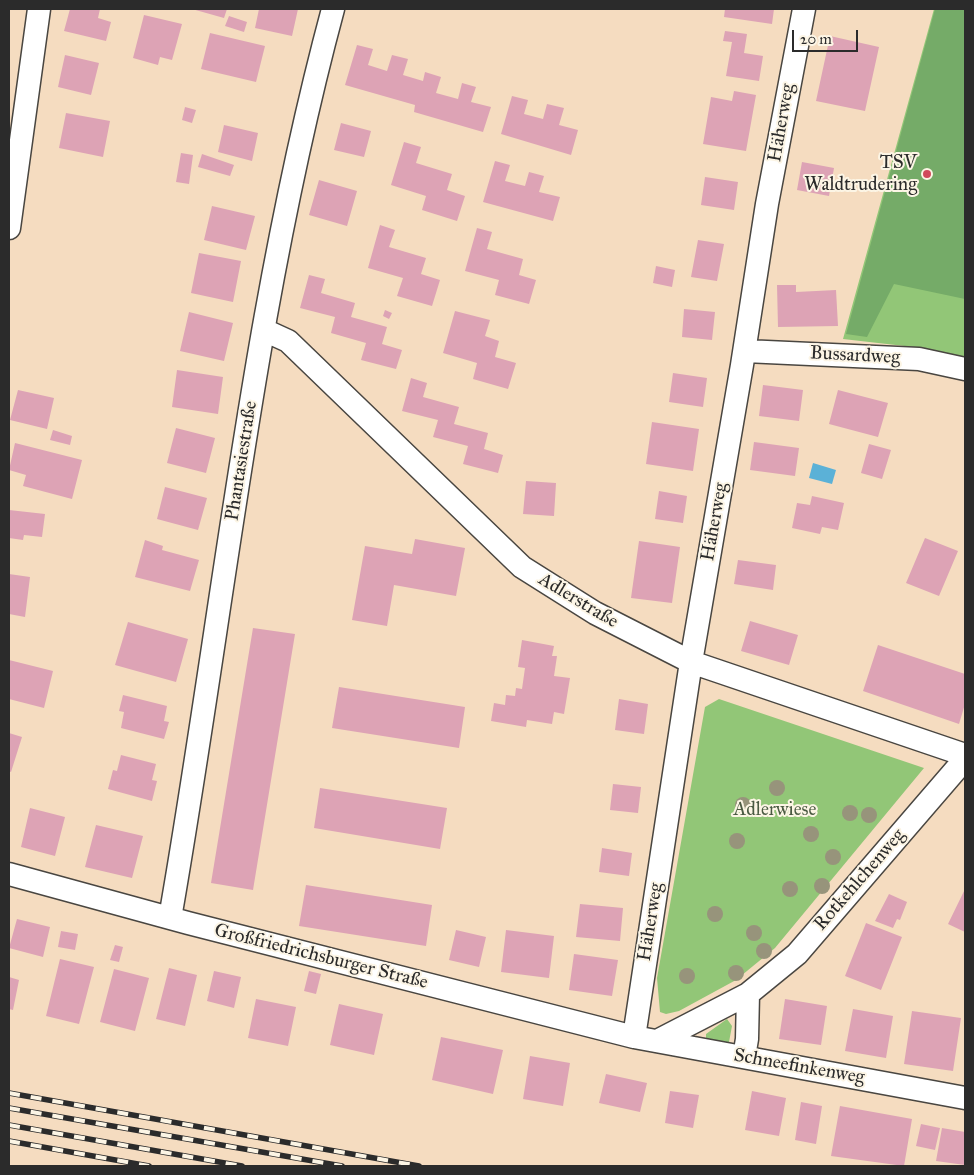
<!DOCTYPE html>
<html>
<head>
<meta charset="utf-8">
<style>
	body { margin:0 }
	#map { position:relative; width:974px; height:1175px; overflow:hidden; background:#f5dcc0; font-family:"IM FELL Great Primer",serif }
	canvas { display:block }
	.frame { position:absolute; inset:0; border:10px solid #2b2b2b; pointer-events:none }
	.scale { position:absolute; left:792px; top:30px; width:66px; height:22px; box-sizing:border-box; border:2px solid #2b2b2b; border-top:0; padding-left:6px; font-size:15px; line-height:18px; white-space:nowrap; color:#2b2b2b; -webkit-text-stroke:4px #fcf5e5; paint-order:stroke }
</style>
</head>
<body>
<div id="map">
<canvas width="974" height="1175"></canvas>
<div class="frame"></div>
<div class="scale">20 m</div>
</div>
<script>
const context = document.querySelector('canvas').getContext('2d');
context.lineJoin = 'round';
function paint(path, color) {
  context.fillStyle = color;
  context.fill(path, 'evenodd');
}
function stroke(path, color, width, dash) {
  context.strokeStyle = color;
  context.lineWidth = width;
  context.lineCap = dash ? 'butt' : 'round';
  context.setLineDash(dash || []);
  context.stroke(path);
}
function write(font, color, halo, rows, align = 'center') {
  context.font = font + ' "IM FELL Great Primer",serif';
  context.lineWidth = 4;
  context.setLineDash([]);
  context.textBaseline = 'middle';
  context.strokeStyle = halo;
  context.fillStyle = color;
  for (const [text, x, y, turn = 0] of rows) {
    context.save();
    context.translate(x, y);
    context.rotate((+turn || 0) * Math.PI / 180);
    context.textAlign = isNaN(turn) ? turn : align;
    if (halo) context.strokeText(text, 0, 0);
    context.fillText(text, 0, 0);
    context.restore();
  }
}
paint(new Path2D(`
	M934,9H965V363L922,348L843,339Z
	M719,699L924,768L775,948L736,980L679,1011L666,1014L660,1012L657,978L705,707Z
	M727,1019L732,1026L729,1042L724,1044L706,1040V1034Z`), '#92c677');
paint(new Path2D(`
	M935,9H965V299L894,284L867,337L846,334Z`), '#75ab68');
paint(new Path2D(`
	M813,463L836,470L832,484L809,478Z`), '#5bb1d7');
paint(new Path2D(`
	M70,9H100L98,18L111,22L106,41L64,31Z
	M192,9H227L224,18Z
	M259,9H298L292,36L255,28Z
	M725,9H774L772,24L724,17Z
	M144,15L182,24L172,60L160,57L158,65L133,58Z
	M229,16L247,22L244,32L225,26Z
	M725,31L747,34L744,53L763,56L759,81L726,76L732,42L723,41Z
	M210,33L265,46L256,82L201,69Z
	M830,36L879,47L865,111L816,101Z
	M357,45L373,49L368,65L387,71L392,55L408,59L403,75L423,81L425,72L441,77L436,93L458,99L462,83L476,87L471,102L491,107L483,132L414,112L415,105L345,85Z
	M65,55L99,63L91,95L58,87Z
	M734,91L756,95L746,151L703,144L711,97L732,101Z
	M512,96L528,100L524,114L543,119L547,104L564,108L559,125L578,130L571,155L501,134Z
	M185,107L196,110L192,123L182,120Z
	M66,113L110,121L103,157L59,148Z
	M341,123L371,131L364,157L334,150Z
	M224,125L258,133L252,161L218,152Z
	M404,142L421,147L416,163L452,174L447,190L465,196L457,221L422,210L426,196L391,185Z
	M181,153L193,155L189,184L176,182Z
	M202,154L234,165L230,176L198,167Z
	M495,161L510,165L505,181L525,186L529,172L544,176L539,192L560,197L553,221L483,202Z
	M802,162L834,168L829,196L797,190Z
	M705,177L738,182L734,210L701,205Z
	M319,180L357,191L347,226L309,215Z
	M212,206L255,216L246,250L204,240Z
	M380,225L395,230L389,247L426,258L421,274L440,280L432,306L397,296L403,278L368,268Z
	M477,228L492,232L487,249L523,259L519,275L536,280L529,304L495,295L499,280L465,271Z
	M698,240L724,244L717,281L691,277Z
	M199,253L241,261L233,302L191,293Z
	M656,266L675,270L672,287L653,283Z
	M309,275L325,279L321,293L355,303L351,317L387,327L382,344L402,350L396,369L361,360L366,343L331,333L335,317L300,308Z
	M777,285H796V292L836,290L838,326L778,327Z
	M684,309L715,312L712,340L682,337Z
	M385,310L392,313L389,319L383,316Z
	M455,311L490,320L485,336L499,341L495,357L516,363L508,389L473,379L477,363L443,353Z
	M189,312L233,323L224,361L180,351Z
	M177,370L223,377L218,414L172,407Z
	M673,373L707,378L703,407L669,402Z
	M411,378L427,383L423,397L459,407L454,424L488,433L484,449L503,455L498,473L463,464L468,446L433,437L438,420L402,411Z
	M763,385L803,390L799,421L759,416Z
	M18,390L54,398L47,429L10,420Z
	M838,390L888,403L878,437L829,424Z
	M652,422L699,429L693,471L646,464Z
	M176,428L215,438L206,473L167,463Z
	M53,430L72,436L70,445L50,440Z
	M754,442L799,448L795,476L750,470Z
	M15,443L82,460L72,499L23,486L26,475L9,470Z
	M869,444L891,450L882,479L861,473Z
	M526,481L556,483L554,516L523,514Z
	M165,487L207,498L198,530L157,519Z
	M659,491L687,496L683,523L655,519Z
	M812,496L844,503L838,530L822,527L820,534L792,528L797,503L810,505Z
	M9,510L45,514L42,537L24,535L23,540L9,538Z
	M925,538L958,551L939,596L906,583Z
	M415,539L465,548L456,596L394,585L387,626L352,620L365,546L412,554Z
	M145,540L163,546L162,550L199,560L190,591L135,577Z
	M639,541L680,547L672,603L631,598Z
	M738,560L776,565L773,590L734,584Z
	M9,574L30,577L25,617L9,614Z
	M750,621L798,635L789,665L741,651Z
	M128,622L188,639L176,682L115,665Z
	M253,628L295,634L253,890L211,883Z
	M522,640L554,646L552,656H557L554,676L570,678L564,714L554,712L552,724L527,720L526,727L491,721L494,703L505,705L506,695L515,696L516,688L522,689L525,668L518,667Z
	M878,645L965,674V704L959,724L863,691Z
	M9,660L53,671L44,708L9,699Z
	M339,687L465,707L459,748L332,728Z
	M123,695L167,706L164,721L169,722L164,739L121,728L124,712L119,711Z
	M619,699L648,704L644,734L615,730Z
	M9,733L22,737L11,772L9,771Z
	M121,755L156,764L152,780L157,781L152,801L108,789L113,770L117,771Z
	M613,784L641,787L638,813L610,810Z
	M320,788L447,808L440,849L314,828Z
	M30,808L65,817L55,856L21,847Z
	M96,825L143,836L132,878L85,867Z
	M602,848L632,853L629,876L599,872Z
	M306,885L432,905L426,946L299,926Z
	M965,889V932L948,924Z
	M889,894L907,902L900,920L897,919L893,928L875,921Z
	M580,904L623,908L620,941L576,937Z
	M17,919L50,927L43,957L9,948Z
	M866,923L902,937L881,990L845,976Z
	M456,930L486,937L479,967L449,960Z
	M506,930L554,936L549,978L501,972Z
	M61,931L78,934L75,950L58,947Z
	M115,945L123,947L119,962L110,960Z
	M574,954L618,960L612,996L569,990Z
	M60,959L94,967L79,1024L46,1016Z
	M169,968L197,975L185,1026L156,1019Z
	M114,969L149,978L135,1031L100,1022Z
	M214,971L241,977L234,1008L207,1001Z
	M309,971L321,974L316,994L304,991Z
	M9,977L19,980L13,1010L9,1009Z
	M256,999L296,1007L288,1046L248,1038Z
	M785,999L827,1006L821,1045L779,1039Z
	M339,1004L383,1014L374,1055L330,1045Z
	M853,1009L893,1016L886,1058L845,1051Z
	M912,1011L961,1018L953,1071L904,1064Z
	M441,1037L503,1050L493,1094L432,1080Z
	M530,1056L570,1063L563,1106L523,1099Z
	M606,1074L647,1083L640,1112L599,1103Z
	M670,1091L699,1095L693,1128L665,1123Z
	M752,1091L786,1098L779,1136L745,1130Z
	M801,1102L822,1106L816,1144L795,1140Z
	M840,1106L912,1119L904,1166L831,1156Z
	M921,1124L940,1128L935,1150L916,1146Z
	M942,1128L965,1132V1165L936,1161Z`), '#dda3b5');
const minor = new Path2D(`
	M9,228L39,9
	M264,330L288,341L522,567L595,613L691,662L965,755
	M745,351L919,359L965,369
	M9,874L188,923L634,1037L965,1098
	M170,918C223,615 253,306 333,9
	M634,1037L691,662L742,365L767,204L804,9
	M657,1041L748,994L797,954L965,759
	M744,1057L747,1039L748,994`);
stroke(minor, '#494641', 25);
stroke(minor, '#fff', 22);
const rail = new Path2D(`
	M9,1093L419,1166
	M9,1108L342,1166
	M9,1125L242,1166
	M9,1141L149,1166`);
stroke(rail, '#2b2b2b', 5.5);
stroke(rail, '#fcf5e5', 4, [11]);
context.fillStyle = '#97947b';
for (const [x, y] of [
	[777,788],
	[743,805],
	[850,813],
	[869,815],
	[811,834],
	[737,841],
	[833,857],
	[822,886],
	[790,889],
	[715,914],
	[754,933],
	[764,951],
	[736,973],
	[687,976]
]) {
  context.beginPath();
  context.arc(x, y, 8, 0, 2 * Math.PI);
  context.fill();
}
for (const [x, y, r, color] of [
	[927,174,5,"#d1495b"]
]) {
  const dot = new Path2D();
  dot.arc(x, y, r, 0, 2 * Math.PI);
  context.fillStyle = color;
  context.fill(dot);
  stroke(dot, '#fcf5e5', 2);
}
write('19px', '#2b2b2b', '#fcf5e5', [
	["Häherweg",782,123,-80],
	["Bussardweg",855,356,3],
	["Phantasiestraße",242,461,-81],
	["Häherweg",715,522,-80],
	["Adlerstraße",578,601,31],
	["Rotkehlchenweg",860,880,-49],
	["Häherweg",651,922,-81],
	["Großfriedrichsburger Straße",321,957,14],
	["Schneefinkenweg",799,1067,10]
]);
write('19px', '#2b2b2b', '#fcf5e5', [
	["TSV",917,163],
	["Waldtrudering",917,185]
], 'right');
write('19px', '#4a5a42', '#fcf5e5', [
	["Adlerwiese",775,810]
]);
</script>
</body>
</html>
